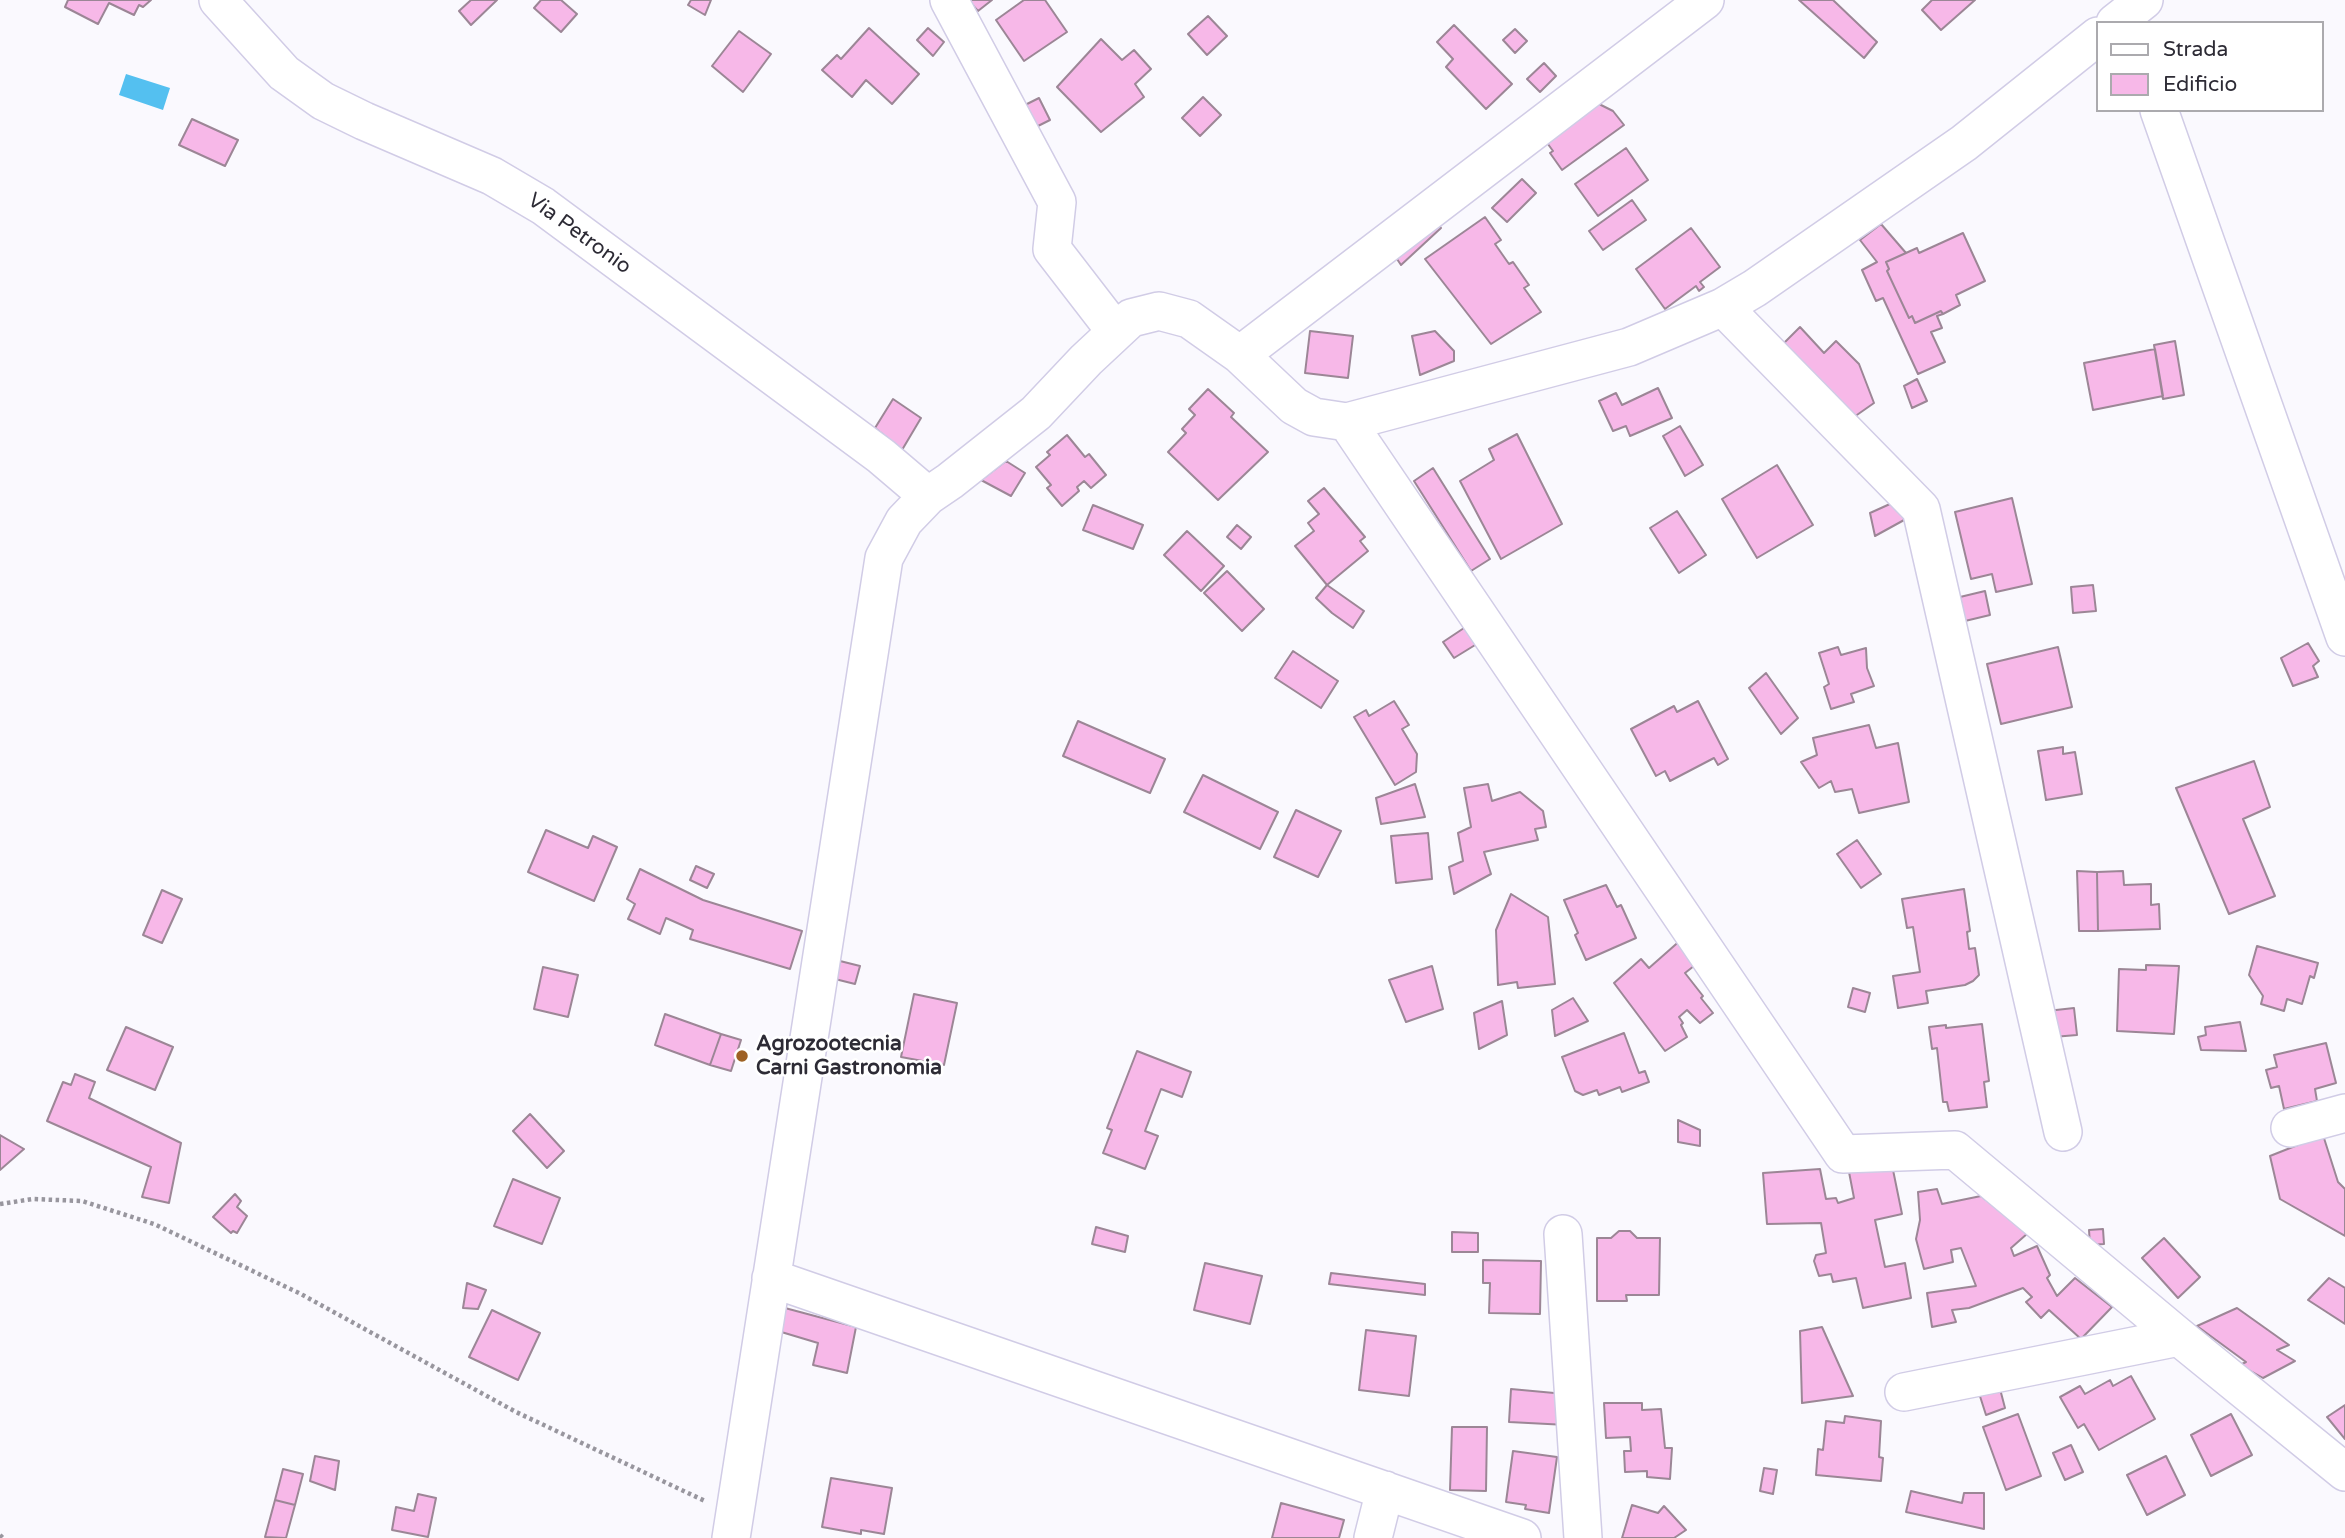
<!DOCTYPE html>
<html>
<head>
<meta charset="utf-8">
<style>
	body { margin:0 }
	#map { position:relative; width:2345px; height:1538px; overflow:hidden; background:#faf9fe; font-family:"Varela Round",sans-serif }
	canvas { display:block }
	.legend { position:absolute; left:2096px; top:21px; width:228px; height:91px; box-sizing:border-box; background:#fff; border:2px solid #abaaae; margin:0; padding:9px 12px; list-style:none; font-size:21px; color:#2d2b35 }
	.legend li { display:flex; align-items:center; gap:14px; height:35px }
	.legend b { width:35px; border:2px solid #abaaae }
</style>
</head>
<body>
<div id="map">
<canvas width="2345" height="1538"></canvas>
<ul class="legend">
<li><b style="height:9px;background:#fff"></b>Strada</li>
<li><b style="height:19px;background:#f7b8e8"></b>Edificio</li>
</ul>
</div>
<script>
const context = document.querySelector('canvas').getContext('2d');
context.lineJoin = 'round';
function paint(path, color) {
  context.fillStyle = color;
  context.fill(path, 'evenodd');
}
function stroke(path, color, width, dash) {
  context.strokeStyle = color;
  context.lineWidth = width;
  context.lineCap = dash ? 'butt' : 'round';
  context.setLineDash(dash || []);
  context.stroke(path);
}
function write(font, color, halo, rows, align = 'center') {
  context.font = font + ' "Varela Round",sans-serif';
  context.lineWidth = 5;
  context.setLineDash([]);
  context.textBaseline = 'middle';
  context.strokeStyle = halo;
  context.fillStyle = color;
  for (const [text, x, y, turn = 0] of rows) {
    context.save();
    context.translate(x, y);
    context.rotate((+turn || 0) * Math.PI / 180);
    context.textAlign = isNaN(turn) ? turn : align;
    if (halo) context.strokeText(text, 0, 0);
    context.fillText(text, 0, 0);
    context.restore();
  }
}
paint(new Path2D(`
	M126,74L170,88L163,110L119,95Z`), '#54c0f0');
const building = new Path2D(`
	M68,0H151L143,7L139,5L134,15L109,3L98,24L65,7Z
	M471,0H497L471,25L459,11Z
	M541,0H561L577,14L561,32L534,8Z
	M691,0H711L705,15L688,5Z
	M968,0H992L978,11Z
	M1024,0H1045L1067,32L1024,61L996,20Z
	M1799,0H1833L1877,42L1864,58Z
	M1932,0H1975L1941,30L1922,10Z
	M1208,16L1227,36L1207,55L1188,34Z
	M1454,25L1512,84L1486,109L1446,67L1453,59L1437,42Z
	M869,28L919,74L892,104L866,80L852,97L822,70L837,55L841,59Z
	M928,28L944,42L933,56L917,40Z
	M1515,29L1527,41L1515,53L1503,40Z
	M739,31L771,54L743,92L712,66Z
	M1101,39L1122,60L1134,50L1151,69L1135,84L1144,97L1101,132L1057,87Z
	M1544,63L1556,76L1540,92L1527,79Z
	M1203,97L1221,115L1200,136L1182,118Z
	M1039,98L1050,120L1030,130L1019,108Z
	M1595,102L1613,111L1624,125L1562,170L1550,153L1553,151L1545,140Z
	M192,119L238,140L225,166L179,145Z
	M1626,148L1648,180L1598,216L1575,184Z
	M1522,179L1536,193L1507,222L1492,208Z
	M1632,200L1646,220L1603,250L1589,231Z
	M1430,212L1441,228L1401,265L1393,253Z
	M1485,217L1501,240L1495,244L1509,264L1513,262L1529,285L1524,288L1541,312L1491,344L1425,259Z
	M1881,224L1906,253L1886,262L1889,269L1887,271L1909,318L1912,316L1915,323L1941,311L1943,314L1937,316L1942,328L1931,332L1945,362L1918,374L1883,298L1876,301L1862,270L1877,262L1860,240Z
	M1691,228L1720,267L1700,282L1704,287L1699,291L1696,286L1665,309L1636,269Z
	M1963,233L1985,281L1956,295L1960,305L1943,314L1941,311L1915,323L1912,316L1909,318L1887,271L1889,269L1886,262L1917,248L1919,253Z
	M1800,327L1824,353L1836,341L1859,364L1874,403L1854,417L1783,344Z
	M1310,331L1353,336L1348,378L1305,373Z
	M1435,331L1454,351V361L1420,375L1412,336Z
	M2175,341L2184,395L2163,399L2154,345Z
	M2155,349L2163,396L2093,410L2084,363Z
	M1917,379L1927,401L1912,408L1904,386Z
	M1658,388L1672,418L1630,436L1626,426L1613,431L1599,401L1616,393L1622,405Z
	M1208,389L1234,413L1231,417L1268,452L1218,500L1168,452L1186,433L1182,429L1195,415L1189,409Z
	M893,399L921,418L902,450L875,428Z
	M1680,426L1703,465L1685,476L1663,436Z
	M1517,434L1562,524L1501,559L1460,481L1494,460L1489,449Z
	M1067,435L1085,457L1089,454L1106,475L1091,488L1084,481L1077,487L1079,491L1062,506L1047,488L1051,485L1036,467L1050,455L1047,452Z
	M1006,461L1025,473L1011,496L981,480Z
	M1777,465L1813,525L1757,558L1722,499Z
	M1433,468L1490,559L1471,571L1414,481Z
	M1324,488L1365,537L1360,541L1368,551L1327,585L1295,546L1314,531L1308,523L1319,514L1308,501Z
	M2012,498L2032,584L1996,592L1992,574L1971,579L1955,512Z
	M1901,499L1915,514L1875,536L1870,513Z
	M1093,505L1143,525L1133,549L1083,530Z
	M1677,511L1706,555L1679,573L1650,528Z
	M1237,525L1251,537L1241,549L1227,537Z
	M1187,531L1224,566L1201,591L1164,555Z
	M1227,571L1264,609L1242,631L1204,593Z
	M1327,585L1364,611L1353,628L1332,613L1316,598Z
	M2093,585L2096,611L2073,613L2071,587Z
	M1985,591L1990,615L1965,621L1960,597Z
	M1470,624L1480,642L1454,658L1443,642Z
	M2308,643L2319,661L2313,666L2318,677L2293,686L2281,658Z
	M1838,647L1841,655L1866,648L1867,668L1874,686L1851,694L1854,702L1831,709L1824,687L1829,684L1819,653Z
	M2058,647L2072,707L2001,724L1987,664Z
	M1293,651L1338,681L1321,708L1275,678Z
	M1766,673L1798,718L1781,734L1749,688Z
	M1394,701L1409,725L1402,729L1417,754L1416,772L1395,785L1354,717L1366,710L1369,716Z
	M1698,701L1728,759L1718,765L1714,758L1670,781L1665,771L1656,776L1631,729L1674,706L1677,712Z
	M1078,721L1165,759L1150,793L1063,756Z
	M1869,725L1876,748L1898,743L1909,802L1859,813L1852,789L1835,792L1831,781L1819,788L1801,762L1817,755L1813,738Z
	M2063,747V754L2075,752L2082,794L2046,800L2038,751Z
	M2254,761L2270,807L2243,819L2275,896L2229,914L2176,788Z
	M1203,775L1278,812L1260,849L1184,812Z
	M1415,784L1425,817L1381,824L1376,798Z
	M1488,784L1492,801L1520,792L1543,811L1546,827L1535,829L1538,840L1484,852L1491,874L1454,894L1449,867L1463,861L1458,833L1471,827L1464,788Z
	M1296,810L1341,831L1318,877L1274,857Z
	M546,830L588,848L593,836L617,847L594,901L528,872Z
	M1428,833L1432,879L1396,883L1391,836Z
	M1857,840L1881,874L1861,888L1837,854Z
	M696,866L714,874L707,888L690,880Z
	M640,869L703,900L802,931L790,969L690,939L693,930L666,918L660,934L628,919L635,904L627,899Z
	M2077,871L2097,872L2098,931H2079Z
	M2123,871L2124,885L2151,884V905L2159,904L2160,929L2098,931L2097,872Z
	M1606,885L1617,907L1621,905L1636,938L1586,960L1575,935L1578,933L1564,900Z
	M1964,889L1970,931L1967,932L1969,949L1975,948L1979,975L1973,981L1965,985L1926,991L1928,1003L1898,1008L1893,976L1920,972L1913,927L1907,928L1902,899Z
	M162,890L182,899L162,943L143,935Z
	M1511,894L1548,917L1555,984L1518,988L1517,982L1498,985L1496,930Z
	M1683,938L1699,962L1685,973L1703,996L1701,998L1713,1013L1700,1023L1687,1010L1679,1017L1683,1023L1681,1025L1687,1037L1665,1051L1614,983L1641,959L1649,968Z
	M2257,946L2318,963L2314,978L2310,976L2302,1004L2287,999L2284,1011L2261,1004L2263,996L2249,975Z
	M840,961L860,966L855,984L835,979Z
	M2146,965L2179,966L2174,1034L2117,1031L2119,969L2146,970Z
	M1432,966L1443,1009L1406,1022L1389,980Z
	M543,967L578,975L568,1017L534,1009Z
	M1853,988L1870,993L1865,1012L1848,1007Z
	M914,994L957,1003L944,1065L901,1057Z
	M1573,998L1588,1021L1555,1036L1552,1010Z
	M1502,1001L1507,1035L1479,1049L1474,1013Z
	M2074,1008L2077,1035L2053,1037L2047,1011Z
	M665,1014L721,1034L710,1065L655,1045Z
	M2240,1022L2246,1051L2201,1050L2198,1037L2206,1035L2205,1027Z
	M1982,1024L1989,1081L1984,1082L1987,1107L1949,1111L1947,1102H1943L1937,1048L1932,1049L1929,1027L1946,1025V1028Z
	M126,1027L173,1047L155,1090L107,1070Z
	M1624,1033L1639,1073L1645,1071L1649,1082L1622,1092L1620,1087L1599,1095L1597,1090L1583,1095L1575,1091L1562,1057Z
	M721,1034L741,1040L731,1071L710,1065Z
	M2326,1043L2336,1083L2315,1089L2317,1101L2284,1109L2279,1086L2271,1088L2266,1070L2277,1067L2274,1055Z
	M1137,1051L1191,1072L1182,1097L1161,1089L1145,1131L1158,1136L1145,1169L1103,1153L1112,1130L1107,1128Z
	M75,1074L95,1082L89,1098L181,1143L169,1203L142,1197L151,1167L47,1121L63,1082L71,1085Z
	M530,1114L564,1151L547,1168L513,1131Z
	M1678,1120L1700,1130V1146L1678,1142Z
	M0,1135L24,1149L0,1170Z
	M2323,1135L2338,1182L2345,1189V1236L2280,1199L2270,1156Z
	M1892,1165L1902,1214L1875,1220L1885,1267L1905,1263L1911,1298L1863,1308L1856,1278L1833,1282L1831,1274L1819,1276L1814,1261L1816,1255L1826,1253L1821,1223L1767,1224L1763,1173L1820,1169L1826,1199L1836,1198L1838,1203L1854,1198L1849,1172Z
	M513,1179L560,1198L542,1244L494,1226Z
	M1937,1189L1942,1204L1981,1196L2028,1233L2011,1248L2014,1256L2037,1246L2050,1275L2047,1278L2057,1296L2075,1278L2112,1307L2081,1339L2049,1310L2041,1318L2026,1302L2032,1297L2023,1288L1969,1308L1952,1310L1956,1322L1932,1327L1927,1293L1976,1286L1961,1248L1951,1250L1953,1262L1924,1269L1916,1239L1920,1220L1918,1192Z
	M235,1194L241,1201L237,1207L247,1216L237,1233L233,1231L231,1233L213,1217Z
	M1096,1227L1128,1236L1125,1252L1092,1244Z
	M2103,1229L2104,1244L2090,1245L2089,1230Z
	M1619,1231H1630L1637,1238H1660L1659,1295H1626L1627,1301H1597V1238H1611Z
	M1452,1232L1478,1233V1252H1452Z
	M2164,1238L2200,1277L2178,1298L2142,1258Z
	M1483,1260L1541,1261L1540,1314L1489,1313L1490,1283H1483Z
	M1205,1263L1262,1276L1250,1324L1194,1310Z
	M1331,1273L1425,1284V1295L1329,1284Z
	M2329,1278L2345,1288V1324L2308,1300Z
	M467,1283L486,1290L478,1309L463,1308Z
	M785,1308L856,1327L847,1373L813,1365L818,1343L778,1331Z
	M2237,1308L2289,1345L2277,1350L2295,1361L2263,1378L2240,1365L2246,1362L2197,1326Z
	M492,1310L540,1333L518,1380L469,1357Z
	M1822,1327L1853,1396L1802,1403L1800,1331Z
	M1366,1330L1416,1336L1409,1396L1359,1390Z
	M2131,1376L2155,1419L2099,1450L2084,1424L2078,1428L2060,1397L2080,1386L2085,1394L2110,1380L2113,1386Z
	M1999,1385L2005,1408L1986,1415L1978,1390Z
	M1511,1389L1565,1394L1567,1425L1509,1422Z
	M1604,1403H1642V1410L1661,1409L1665,1448H1672L1670,1479L1647,1477V1471L1625,1472L1624,1451H1631L1630,1437L1606,1438Z
	M2345,1405V1439L2327,1417Z
	M2018,1414L2041,1476L2006,1490L1983,1427Z
	M2231,1414L2252,1455L2211,1476L2191,1435Z
	M1845,1416L1881,1421L1879,1457L1883,1458L1881,1481L1816,1475L1818,1449L1823,1450L1826,1421L1844,1423Z
	M1452,1427H1487L1486,1491L1450,1490Z
	M2071,1445L2083,1472L2065,1480L2053,1453Z
	M1513,1451L1557,1457L1549,1513L1525,1509L1526,1505L1506,1502Z
	M315,1456L339,1461L335,1490L310,1481Z
	M2166,1456L2185,1495L2147,1515L2127,1475Z
	M1764,1468L1777,1470L1773,1494L1760,1491Z
	M283,1469L303,1474L295,1505L275,1500Z
	M831,1478L892,1488L884,1534L861,1530V1534L822,1527Z
	M1911,1491L1962,1503L1964,1493H1984V1529L1906,1512Z
	M418,1494L436,1498L428,1537L392,1530L396,1507L414,1511Z
	M275,1500L295,1505L286,1538L265,1537Z
	M1281,1503L1344,1520L1339,1538H1272Z
	M1632,1505L1658,1513L1664,1506L1686,1530L1674,1538H1622Z`);
paint(building, '#f7b8e8');
stroke(building, '#9c8696', 2);
const minor = new Path2D(`
	M218,0L284,73L323,101L364,121L492,176L543,206L881,456L928,496
	M949,0L1057,202L1052,249L1116,332
	M2115,23L2144,0
	M2159,110L2345,637
	M1723,307L1921,509L2063,1132
	M1240,355L1705,0
	M1347,422L1843,1154L1955,1150L2179,1337L2345,1472
	M2290,1128L2345,1113
	M1563,1234L1583,1538
	M771,1278L1522,1538
	M1904,1392L2179,1337
	M731,1538L884,558L904,521L928,496L950,481L1036,413L1086,360L1131,318L1159,311L1189,319L1240,355L1294,406L1314,417L1347,422L1629,347L1723,307L1755,288L1964,143L2098,36
	M1373,1538L1385,1490`);
stroke(minor, '#d1cce6', 40);
stroke(new Path2D(`
	M0,1204L33,1199L82,1201L154,1224L299,1293L516,1412L705,1501
	M0,1535L3,1538`), '#98969e', 4.5, [3.5, 3.5]);
stroke(minor, '#fff', 37);
for (const [x, y, r, color] of [
	[742,1056,7,"#9e6124"]
]) {
  const dot = new Path2D();
  dot.arc(x, y, r, 0, 2 * Math.PI);
  context.fillStyle = color;
  context.fill(dot);
  stroke(dot, '#fff', 2.5);
}
write('21px', '#2d2b35', '#fff', [
	["Via Petronio",579,234,36]
]);
write('bold 21px', '#2d2b35', '#fff', [
	["Agrozootecnia",756,1044],
	["Carni Gastronomia",756,1068]
], 'left');
</script>
</body>
</html>
